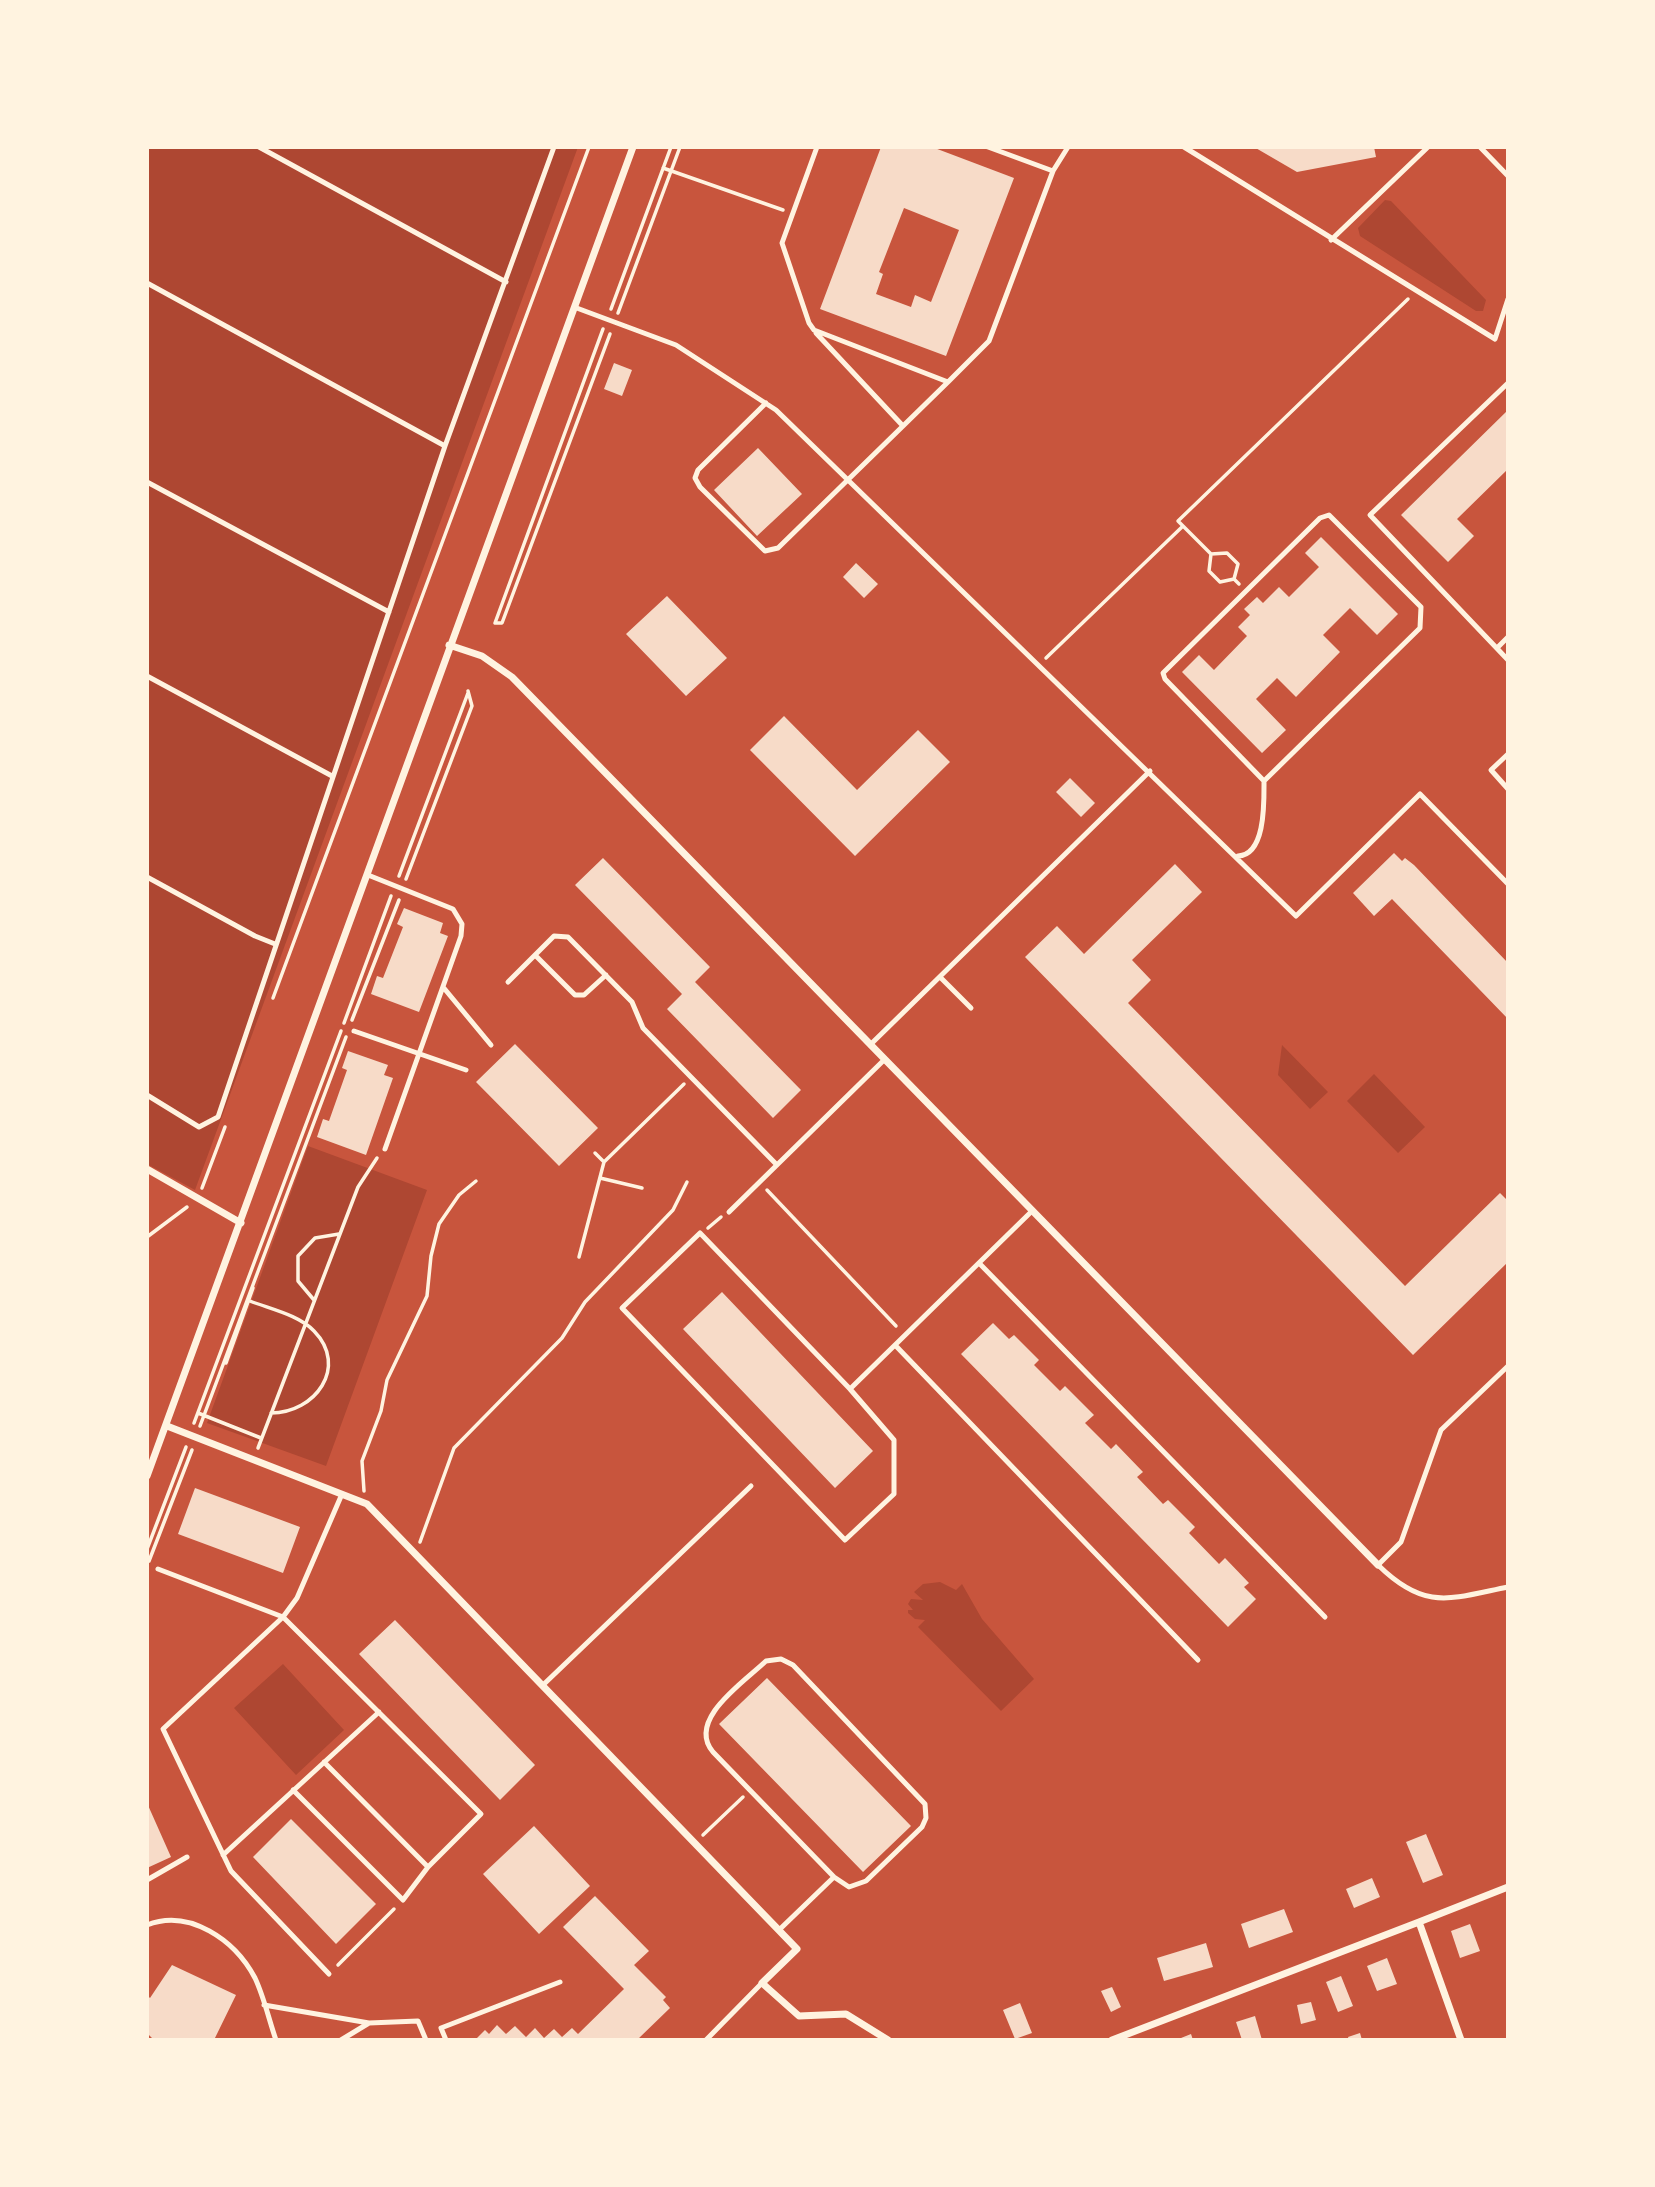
<!DOCTYPE html>
<html>
<head>
<meta charset="utf-8">
<style>
	body { margin:0 }
	#map { position:relative; width:1655px; height:2187px; overflow:hidden; background:#c8553d; font-family:Mulish,sans-serif }
	canvas { display:block }
	.frame { position:absolute; inset:0; border:149px solid #fff3e0; pointer-events:none }
</style>
</head>
<body>
<div id="map">
<canvas width="1655" height="2187"></canvas>
<div class="frame"></div>
</div>
<script>
const context = document.querySelector('canvas').getContext('2d');
context.lineJoin = 'round';
function paint(path, color) {
  context.fillStyle = color;
  context.fill(path, 'evenodd');
}
function stroke(path, color, width, dash) {
  context.strokeStyle = color;
  context.lineWidth = width;
  context.lineCap = dash ? 'butt' : 'round';
  context.setLineDash(dash || []);
  context.stroke(path);
}
paint(new Path2D(`
	M147,147H578L195,1190L147,1164Z
	M1385,200L1391,201L1486,300L1483,311H1476L1360,236L1358,228Z
	M1282,1045L1328,1092L1310,1109L1278,1075Z
	M1374,1074L1425,1127L1398,1153L1347,1101Z
	M308,1146L427,1190L326,1466L207,1423Z
	M940,1582L956,1590L962,1584L982,1619L1034,1679L1001,1711L918,1627L925,1620L915,1619L908,1613V1610H913L908,1604L911,1599L923,1600L914,1592L923,1584Z
	M283,1664L344,1730L296,1775L234,1708Z`), '#ae4732');
paint(new Path2D(`
	M881,147H932L1014,178L946,356L820,309ZM904,208L959,230L931,302L915,295L911,307L876,294L883,274L879,272Z
	M1254,147H1374L1376,157L1297,172Z
	M614,363L632,370L622,396L604,389Z
	M1508,410V469L1457,519L1474,536L1448,562L1401,515Z
	M758,448L802,494L757,536L714,490Z
	M1321,537L1398,614L1377,635L1350,608L1323,635L1340,652L1296,697L1277,678L1256,699L1286,730L1262,753L1182,672L1199,655L1214,670L1247,636L1238,627L1250,615L1244,609L1257,597L1263,603L1279,587L1289,597L1319,567L1305,553Z
	M856,563L878,584L864,598L843,577Z
	M667,596L727,658L686,696L626,634Z
	M784,716L857,790L918,730L950,762L855,856L750,750Z
	M1070,778L1095,803L1081,817L1056,792Z
	M1394,853L1402,861L1405,858L1414,865L1508,963V1019L1392,899L1374,916L1353,893Z
	M603,858L710,967L695,982L801,1090L773,1118L667,1009L682,994L575,885Z
	M1175,864L1202,892L1132,960L1151,980L1128,1003L1405,1286L1500,1193L1508,1201V1262L1413,1355L1025,957L1057,926L1084,954Z
	M404,908L443,923L440,933L448,936L419,1012L371,994L377,976L383,978L403,927L397,924Z
	M515,1044L598,1128L559,1166L476,1082Z
	M348,1051L388,1065L384,1075L393,1078L366,1155L317,1137L323,1119L329,1121L347,1070L342,1068Z
	M722,1292L873,1451L835,1488L683,1329Z
	M993,1323L1009,1339L1014,1335L1039,1360L1034,1365L1060,1391L1065,1386L1094,1415L1085,1423L1111,1449L1116,1444L1143,1472L1137,1477L1163,1504L1168,1500L1195,1527L1189,1533L1219,1564L1225,1558L1249,1583L1244,1587L1256,1599L1228,1627L961,1354Z
	M195,1488L300,1527L283,1573L178,1534Z
	M395,1620L535,1765L500,1800L359,1654Z
	M767,1678L911,1826L863,1872L719,1724Z
	M147,1803L171,1857L147,1868Z
	M291,1819L376,1904L336,1944L253,1857Z
	M534,1826L590,1886L539,1934L483,1874Z
	M1426,1834L1443,1875L1423,1883L1406,1842Z
	M1372,1878L1380,1897L1354,1908L1346,1889Z
	M595,1896L649,1951L634,1965L666,1997L663,2000L670,2008L637,2040H480L477,2038L485,2030L489,2034L497,2025L506,2034L515,2026L526,2037L535,2028L544,2038L554,2029L562,2037L572,2028L578,2034L624,1989L563,1927Z
	M1284,1909L1293,1932L1249,1948L1241,1924Z
	M1470,1924L1480,1951L1460,1958L1451,1931Z
	M1206,1943L1213,1967L1164,1981L1157,1958Z
	M1387,1958L1397,1984L1377,1991L1367,1966Z
	M172,1965L236,1995L214,2040H154L147,2033V1995L150,1998Z
	M1341,1976L1353,2006L1338,2012L1326,1982Z
	M1112,1987L1121,2007L1111,2012L1101,1991Z
	M1311,2002L1316,2020L1301,2024L1297,2005Z
	M1020,2003L1032,2033L1015,2039L1003,2010Z
	M1255,2016L1262,2040H1242L1236,2022Z
	M1360,2033L1362,2040H1349L1348,2037Z
	M1191,2034L1193,2040H1176Z`), '#f7dbc8');
stroke(new Path2D(`
	M663,168L783,210
	M611,309L671,147
	M618,313L680,147
	M1211,554L1178,521L1408,299
	M1211,554L1227,553L1238,564L1234,579L1239,584
	M1211,554L1209,571L1220,582L1234,579
	M495,623H502L610,334
	M495,623L603,329
	M1046,658L1183,526
	M399,876L468,693
	M406,879L472,706L468,691
	M273,998L589,147
	M352,1020L399,900
	M344,1023L391,896
	M595,1153L604,1162
	M600,1178L642,1188
	M202,1188L225,1127
	M767,1190L896,1326
	M708,1228L721,1217
	M147,1237L187,1207
	M579,1257L604,1162L684,1084
	M314,1300L298,1281V1256L315,1238L339,1234
	M250,1301C270,1309 299,1315 314,1331C349,1367 315,1413 271,1413
	M226,1363L253,1288
	M198,1413L261,1438
	M194,1423L341,1031
	M200,1426L346,1037
	M258,1448L358,1187L377,1158
	M364,1491L362,1461L381,1411L387,1380L427,1296L431,1256L439,1224L459,1195L476,1181
	M420,1542L454,1448L562,1338L585,1302L673,1210L687,1182
	M147,1549L186,1447
	M149,1561L192,1450
	M703,1835L743,1797
	M338,1965L394,1909`), '#fff3e0', 3.5);
stroke(new Path2D(`
	M259,147L506,282
	M817,147L782,243L809,323L814,330L948,382L989,341L1053,171L1068,147
	M988,147L1053,171
	M1184,147L1495,339L1508,299
	M1480,147L1508,176
	M1331,240L1428,147
	M147,283L445,446
	M574,307L676,345L776,410L1296,916L1420,794L1508,884
	M816,333L903,426L948,382
	M1508,383L1370,515L1508,660
	M766,403L698,470L695,478L700,487L765,551L778,548L903,426
	M147,482L389,612
	M1497,648L1508,637
	M147,676L332,776
	M1508,754L1491,770L1508,789
	M1238,856C1266,855 1264,801 1264,781L1420,628L1421,607L1329,515L1320,518L1163,673L1165,679L1264,781
	M368,875L453,909L462,924L461,936L385,1149
	M147,877L255,936L275,944
	M535,955L575,995H584L606,975
	M940,977L971,1008
	M508,982L554,936L568,937L632,1002L643,1028L777,1165
	M443,987L491,1045
	M354,1031L466,1070
	M870,1045L1150,771
	M147,1095L199,1127L218,1117L445,446L554,147
	M729,1212L885,1059
	M979,1263L1325,1617
	M895,1345L1198,1660
	M1508,1366L1441,1430L1401,1542L1378,1565C1425,1611 1449,1599 1508,1587
	M850,1389L894,1440V1494L845,1540L622,1308L700,1233L850,1389L1032,1211
	M158,1569L283,1617L297,1598L342,1494
	M543,1685L751,1486
	M324,1762L428,1867
	M293,1790L403,1900L428,1867L481,1814L283,1617L163,1729L231,1871L329,1974
	M223,1855L379,1712
	M147,1880L187,1857
	M147,1925C189,1908 235,1940 255,1978C264,1997 269,2020 276,2040
	M779,1930L834,1877L713,1752C686,1720 744,1682 766,1661L781,1659L793,1665L925,1804L926,1818L922,1827L866,1881L849,1887L834,1877
	M264,2005L369,2023
	M341,2040L369,2023L418,2021L426,2040
	M446,2040L441,2028L560,1982
	M706,2040L762,1983`), '#fff3e0', 5);
stroke(new Path2D(`
	M449,645L482,656L512,677L1378,1565
	M147,1169L241,1223
	M167,1426L367,1504L797,1949L762,1983L799,2016L846,2014L888,2040
	M147,1476L633,147
	M1112,2040L1419,1922
	M1461,2040L1419,1922L1508,1887`), '#fff3e0', 7);
</script>
</body>
</html>
